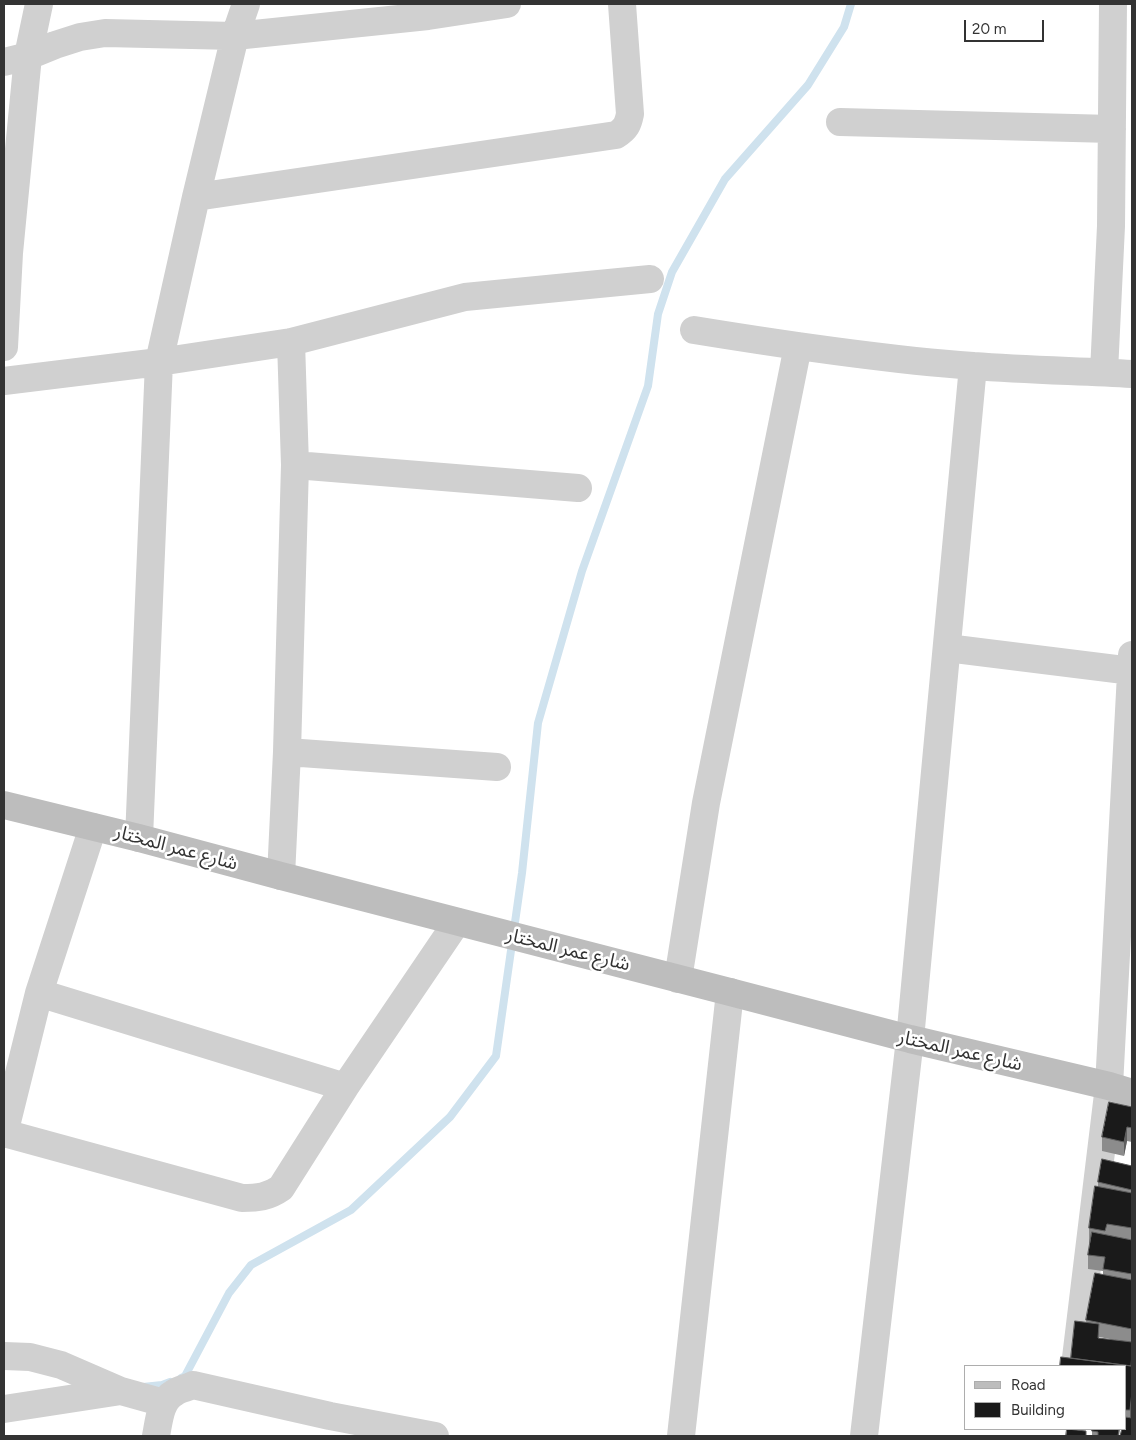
<!DOCTYPE html>
<html>
<head>
<meta charset="utf-8">
<style>
	body { margin:0 }
	#map { position:relative; width:1136px; height:1440px; overflow:hidden; background:#fff; font-family:Figtree,sans-serif }
	canvas { display:block }
	.frame { position:absolute; inset:0; border:5px solid #333; pointer-events:none }
	.legend { position:absolute; left:964px; top:1365px; width:162px; height:65px; box-sizing:border-box; background:#fff; border:1px solid #adadad; margin:0; padding:6px 9px; list-style:none; font-size:15px; color:#333 }
	.legend li { display:flex; align-items:center; gap:10px; height:25px }
	.legend b { width:25px; border:1px solid #adadad }
	.scale { position:absolute; left:964px; top:20px; width:80px; height:22px; box-sizing:border-box; border:2px solid #333; border-top:0; padding-left:6px; font-size:15px; line-height:18px; white-space:nowrap; color:#333; -webkit-text-stroke:4px #fff; paint-order:stroke }
</style>
</head>
<body>
<div id="map">
<canvas width="1136" height="1440"></canvas>
<div class="frame"></div>
<ul class="legend">
<li><b style="height:6px;background:#bdbdbd"></b>Road</li>
<li><b style="height:14px;background:#1a1a1a"></b>Building</li>
</ul>
<div class="scale">20 m</div>
</div>
<script>
const context = document.querySelector('canvas').getContext('2d');
context.lineJoin = 'round';
function stroke(path, color, width, dash) {
  context.strokeStyle = color;
  context.lineWidth = width;
  context.lineCap = dash ? 'butt' : 'round';
  context.setLineDash(dash || []);
  context.stroke(path);
}
function paint(path, color) {
  context.fillStyle = color;
  context.fill(path, 'evenodd');
}
function write(font, color, halo, rows, align = 'center') {
  context.font = font + ' Figtree,"Noto Sans Arabic",sans-serif';
  context.lineWidth = 5;
  context.setLineDash([]);
  context.textBaseline = 'middle';
  context.strokeStyle = halo;
  context.fillStyle = color;
  for (const [text, x, y, turn = 0] of rows) {
    context.save();
    context.translate(x, y);
    context.rotate((+turn || 0) * Math.PI / 180);
    context.textAlign = isNaN(turn) ? turn : align;
    if (halo) context.strokeText(text, 0, 0);
    context.fillText(text, 0, 0);
    context.restore();
  }
}
stroke(new Path2D(`
	M181,1378L185,1376L229,1293L251,1265L351,1210L450,1117L496,1056L522,873L538,723L582,571L648,386L658,314L672,272L725,179L808,85L844,27L851,4
	M143,1387L162,1385L170,1382`), '#cfe2ee', 8);
stroke(new Path2D(`
	M4,62L28,56L55,45L80,37L105,33L235,36L428,16L507,4
	M840,122L1112,129
	M196,197L616,135C626,129 628,124 630,114L622,4
	M694,330C786,345 879,359 973,366C1026,370 1079,371 1132,374
	M4,347L9,253L28,56L39,4
	M1104,372L1111,226L1113,4
	M4,381L159,362L291,342L465,297L650,279
	M295,465L578,488
	M947,648L1132,671
	M287,752L497,767
	M139,838L159,362L196,197L235,36L246,4
	M281,876L287,752L295,465L291,342
	M678,979L706,803L798,346
	M39,993L345,1087
	M4,1133L242,1198C258,1198 268,1197 281,1188L345,1087L457,922
	M4,1134L39,993L93,827
	M4,1356L30,1357L61,1365L121,1391L164,1403
	M1075,1366L1109,1086L1132,655
	M4,1409L121,1391
	M156,1436C159,1421 160,1401 174,1393C179,1389 187,1388 193,1385L330,1416L435,1436
	M681,1436L730,992
	M864,1436L910,1039L973,366`), '#d0d0d0', 28);
stroke(new Path2D(`
	M4,805L139,838L281,876L730,992L910,1039L1109,1086L1132,1093`), '#bdbdbd', 28);
paint(new Path2D(`
	M1132,1107V1142L1127,1141L1124,1156L1102,1151V1137Z
	M1102,1159L1132,1166V1436H1120L1121,1430H1120L1119,1436H1092V1429H1125V1366H1060L1061,1357L1071,1358L1075,1321L1086,1322L1095,1273L1103,1275V1271L1088,1269V1255L1090,1243H1089V1228L1095,1186L1098,1187V1182ZM1099,1337L1121,1341L1099,1338Z`), '#8c8c8c');
paint(new Path2D(`
	M1127,1127V1141L1124,1156V1142Z
	M1132,1392V1413L1130,1431V1410Z`), '#5f5f5f');
const building = new Path2D(`
	M1109,1102L1132,1107V1128L1127,1127L1124,1142L1102,1137Z
	M1102,1159L1132,1166V1190L1098,1182Z
	M1095,1186L1132,1193V1228L1107,1224L1105,1231L1089,1228Z
	M1092,1232L1132,1240V1274L1103,1269L1105,1257L1088,1255Z
	M1095,1273L1132,1280V1329L1086,1320Z
	M1075,1321L1099,1324L1098,1338L1132,1342V1353L1131,1366L1071,1358Z
	M1061,1357L1132,1366V1392L1130,1410H1125V1366H1060Z
	M1125,1417L1132,1418V1436H1120L1122,1429H1125Z
	M1067,1429L1086,1431V1436H1066Z
	M1092,1429H1119L1118,1436H1098V1432L1092,1431Z`);
paint(building, '#1a1a1a');
stroke(building, '#5f5f5f', 1);
write('19px', '#333', '#fff', [
	["شارع عمر المختار",176,848,15],
	["شارع عمر المختار",568,950,14],
	["شارع عمر المختار",960,1051,13]
]);
</script>
</body>
</html>
